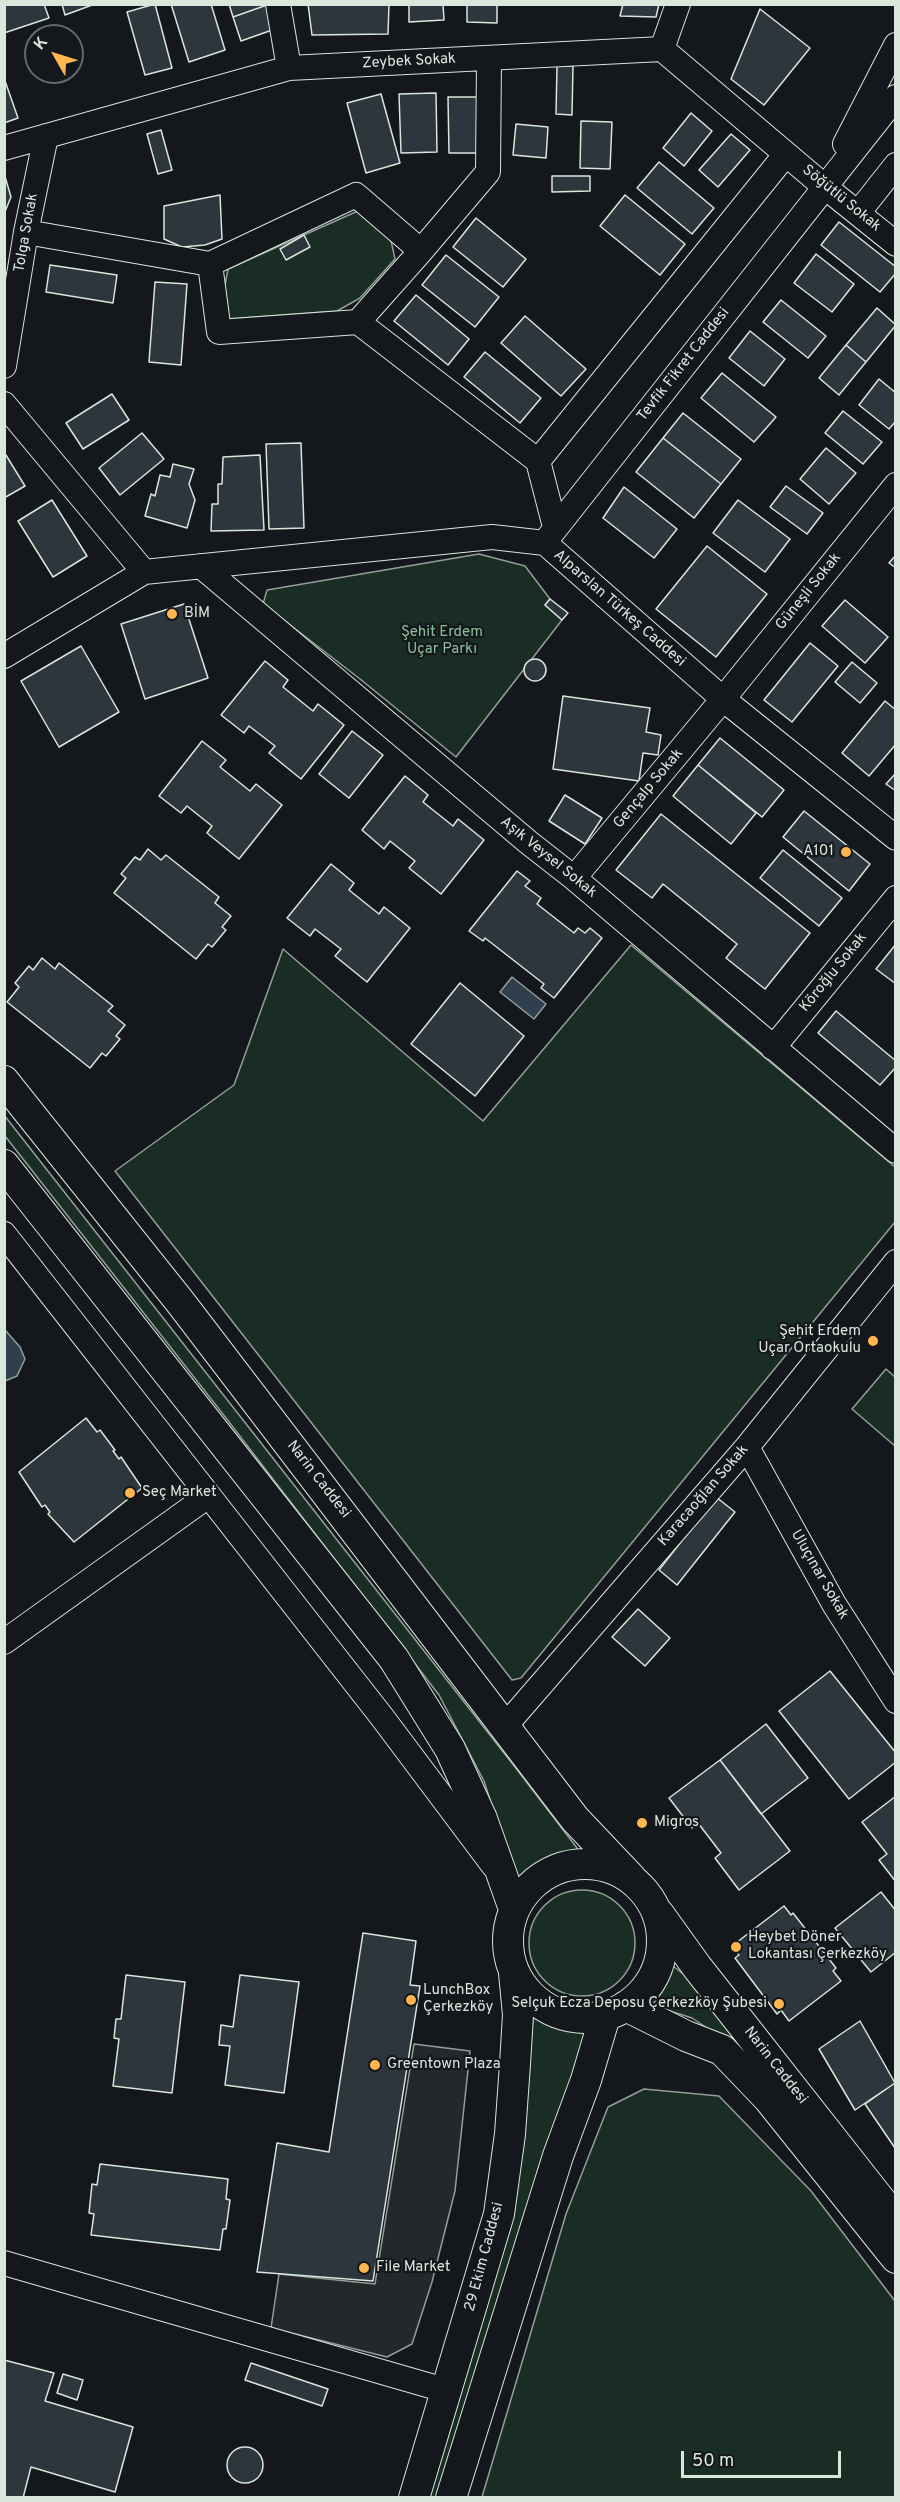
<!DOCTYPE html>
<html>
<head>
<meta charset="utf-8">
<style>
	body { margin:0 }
	#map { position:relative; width:900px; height:2502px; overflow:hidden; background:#14181c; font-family:Overpass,sans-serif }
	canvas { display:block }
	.frame { position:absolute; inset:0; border:6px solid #d8e6dc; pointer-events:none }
	.north { position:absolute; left:24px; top:24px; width:60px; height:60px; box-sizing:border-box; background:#14181c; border:2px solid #626a69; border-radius:50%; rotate:309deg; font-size:16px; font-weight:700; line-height:24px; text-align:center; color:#d8e6dc }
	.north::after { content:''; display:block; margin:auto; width:21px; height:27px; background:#ffb74d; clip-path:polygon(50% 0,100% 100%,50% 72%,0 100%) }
	.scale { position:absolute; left:681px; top:2451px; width:160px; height:27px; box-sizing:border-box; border:3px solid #d8e6dc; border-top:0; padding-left:8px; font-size:18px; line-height:21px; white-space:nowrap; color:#d8e6dc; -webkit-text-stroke:4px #14181c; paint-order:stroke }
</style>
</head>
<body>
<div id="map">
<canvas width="900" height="2502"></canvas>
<div class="frame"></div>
<div class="north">K</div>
<div class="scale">50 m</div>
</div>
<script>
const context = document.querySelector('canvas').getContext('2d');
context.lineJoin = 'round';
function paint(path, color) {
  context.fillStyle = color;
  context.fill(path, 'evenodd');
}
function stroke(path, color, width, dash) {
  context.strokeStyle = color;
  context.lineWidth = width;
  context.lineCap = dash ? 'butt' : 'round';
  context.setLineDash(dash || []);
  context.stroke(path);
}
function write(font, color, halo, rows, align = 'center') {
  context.font = font + ' Overpass,sans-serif';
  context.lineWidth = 4.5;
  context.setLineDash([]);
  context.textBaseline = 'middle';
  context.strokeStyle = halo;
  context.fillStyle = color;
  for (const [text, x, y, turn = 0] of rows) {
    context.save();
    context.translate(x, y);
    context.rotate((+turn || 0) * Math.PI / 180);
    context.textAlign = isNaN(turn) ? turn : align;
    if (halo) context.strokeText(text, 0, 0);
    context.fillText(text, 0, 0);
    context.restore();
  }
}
const green = new Path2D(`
	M360,210L390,236L395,259L360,298L337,311L227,319L224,291L228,269Z
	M479,554L525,566L550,599L545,605L562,620L456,757L360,679L263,604L267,590Z
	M631,945L895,1167V1222L521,1678L512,1680L115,1171L234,1085L283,949L483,1121Z
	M4,1115L515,1767L577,1848L574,1855L551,1860L523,1876L519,1877L514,1874L484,1781L439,1695L226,1418L5,1136Z
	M886,1369L895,1377V1446L852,1409Z
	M529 1943a53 53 0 1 1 106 0a53 53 0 1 1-106 0Z
	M669,1963L686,1976L879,2211L725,2040L692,2018L651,2005Z
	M525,2001L558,2021L596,2024L447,2497L420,2498L507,2214Z
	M644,2089L719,2096L811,2191L895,2301V2497H482L566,2214L608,2107Z`);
paint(green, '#1a2d24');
stroke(green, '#939e99', 1.5);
const parking = new Path2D(`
	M414,2044L470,2051L455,2191L432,2282L412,2344L387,2357L271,2328L279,2274L375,2284Z`);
paint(parking, '#24282b');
stroke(parking, '#939e99', 1.5);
const water = new Path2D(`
	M512,977L546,1004L534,1019L500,992Z
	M5,1330L20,1347L25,1359L17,1376L5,1381Z`);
paint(water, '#2f3f4d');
stroke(water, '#939e99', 1.5);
const building = new Path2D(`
	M4,4H44L49,18L4,33Z
	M62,4H95L65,15Z
	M155,4L172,68L145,75L127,12Z
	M171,4H211L225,50L189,62Z
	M229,4H267V5L233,17Z
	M308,4H389L388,34L312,35Z
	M409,4H443L444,20L409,22Z
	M467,4H497V23L467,22Z
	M623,4H659L656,17L620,16Z
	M267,5L275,29L241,41L233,17Z
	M760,9L810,48L764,105L731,79Z
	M557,66H573L572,115L556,114Z
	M4,78L18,118L4,123Z
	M436,93L437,152L401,153L399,94Z
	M381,94L400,163L366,173L347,103Z
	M448,97H477L478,153H449Z
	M691,113L712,131L684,166L663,148Z
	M581,121L612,122L610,169L580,168Z
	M516,124L548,127L546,158L513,155Z
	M161,130L172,170L158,174L147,134Z
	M731,134L750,150L718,187L699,170Z
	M659,162L714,208L692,234L637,188Z
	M4,173L11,197L4,214Z
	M552,176H590V191L552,192Z
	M220,195L222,239L205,245L182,247L164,239V206Z
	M625,195L685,244L660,275L600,226Z
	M476,218L526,259L503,287L453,247Z
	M839,222L896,267V273L880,292L821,245Z
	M304,235L310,247L286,260L280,249Z
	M816,254L854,284L832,312L794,283Z
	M446,255L499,297L475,327L422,285Z
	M50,265L117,275L113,303L46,292Z
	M155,282L187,284L181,365L149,362Z
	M416,295L469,339L448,365L394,321Z
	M781,300L826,336L808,358L763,322Z
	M877,308L896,325L866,362L846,345Z
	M525,316L586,369L561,396L501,343Z
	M750,331L785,359L764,386L729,358Z
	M846,345L866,362L839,395L819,378Z
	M485,352L541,398L520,423L464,377Z
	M722,373L776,417L754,442L701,398Z
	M879,379L896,393V421L889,429L859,405Z
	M112,394L129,420L83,449L66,423Z
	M843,411L882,442L863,464L825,433Z
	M683,413L741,459L721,484L663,438Z
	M142,433L164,459L120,495L99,468Z
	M663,438L721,484L694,518L636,472Z
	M301,443L304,528L269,529L266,444Z
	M826,448L856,473L829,504L800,479Z
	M4,452L25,486L4,498Z
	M260,455L264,530L211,531L212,504H218V484H222L223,457Z
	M173,464L194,469L189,484L195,500L187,528L145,516L151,494L155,496L160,475L170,477Z
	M786,486L823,513L807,534L770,507Z
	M624,487L677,529L654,558L603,518Z
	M52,500L87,556L53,577L18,521Z
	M738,500L790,539L765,572L713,533Z
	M707,546L767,594L716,657L656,609Z
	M896,555V568L889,563Z
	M550,599L568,613L562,620L545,605Z
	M845,600L888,637L865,663L822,626Z
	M184,604L208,678L145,699L121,624Z
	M810,643L838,666L792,722L764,700Z
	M81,646L119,712L59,747L21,681Z
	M524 670a11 11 0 1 1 22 0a11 11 0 1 1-22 0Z
	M265,661L288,680L283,687L313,711L318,704L344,725L301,779L269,753L275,746L249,726L244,733L221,715Z
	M852,662L877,683L860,703L835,682Z
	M563,696L650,708L646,732L661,735L658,755L643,753L639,781L553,769Z
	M885,701L896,710V744L869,776L842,753Z
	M352,731L383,755L349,798L319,774Z
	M720,738L784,790L762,817L698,765Z
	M202,741L226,760L220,767L250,791L256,784L282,805L239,859L207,833L212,826L187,806L181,813L159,796Z
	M698,765L756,813L731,844L673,796Z
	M896,773V791L886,784Z
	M405,776L428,795L423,802L453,826L458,819L484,840L441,894L409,868L415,861L390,841L384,849L362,830Z
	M565,795L602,818L585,844L549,821Z
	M804,811L870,864L849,891L783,837Z
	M661,814L810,933L765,989L726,958L737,944L663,884L652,898L616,870Z
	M148,849L161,860L166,855L219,897L215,903L231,916L222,927L226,930L212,947L208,944L196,959L114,893L126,878L121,874L135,857L140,860Z
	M783,850L842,898L819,926L760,878Z
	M331,864L354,883L349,890L379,914L384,907L410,928L367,982L335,956L341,949L315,929L310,936L287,918Z
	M517,871L530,881L525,886L541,898L537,904L574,933L578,928L585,933L590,928L602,938L554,998L541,988L544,984L485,938L483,941L469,931Z
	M896,944V984L876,969Z
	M42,958L55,969L59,963L113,1006L108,1011L125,1025L116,1036L120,1039L106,1056L102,1053L90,1068L7,1002L19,987L15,983L29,966L33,970Z
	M460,983L524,1036L475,1096L411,1044Z
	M836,1011L896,1061V1067L880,1085L818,1033Z
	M86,1418L97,1432L100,1430L115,1450L113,1451L119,1459L121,1457L142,1488L74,1542L48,1514L50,1512L45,1505L42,1507L19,1472Z
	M716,1497L735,1512L677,1585L659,1570Z
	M638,1609L670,1638L645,1666L612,1637Z
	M830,1671L896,1753V1762L849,1799L779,1711Z
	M766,1724L808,1778L761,1814L720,1760Z
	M720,1760L790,1851L739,1890L715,1858L721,1853L698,1823L692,1828L669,1798Z
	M896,1796V1882L879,1860L887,1854L862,1822Z
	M881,1892L896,1911V1952L871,1972L835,1928Z
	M784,1906L791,1915L793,1913L836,1968L833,1971L841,1981L789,2021L781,2010L777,2014L735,1958L739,1955L732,1946Z
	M363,1933L416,1941L410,1985L420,1986L373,2281L257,2272L277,2143L329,2152Z
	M126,1975L185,1982L172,2093L113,2086L119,2039L114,2038L116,2019H121Z
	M240,1975L299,1982L284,2093L225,2085L230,2046L219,2045L221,2025L233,2027Z
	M860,2021L895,2083L855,2110L819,2049Z
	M895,2083L896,2147L895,2148L865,2104Z
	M100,2164L228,2179L226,2199L230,2200L226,2229H223L220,2250L91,2235L94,2214L89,2213L92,2184L97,2185Z
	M4,2360L54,2373L45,2401L133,2427L115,2492L31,2467L23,2498H4Z
	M251,2363L328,2389L322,2406L245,2380Z
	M63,2374L83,2380L77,2400L57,2393Z
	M227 2465a18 18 0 1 1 36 0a18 18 0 1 1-36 0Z`);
paint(building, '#2c363c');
stroke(building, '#d8e6dc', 1.5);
const minor = new Path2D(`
	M278,4L289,68
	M662,49L678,4
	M845,144L896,45
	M4,148L289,68L662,49L825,187L896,244
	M858,213L896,165
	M26,232L210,264L219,332L358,322L538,461L555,527
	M421,251L488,172L489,58
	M210,264L356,195L421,251L358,322
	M4,366L26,232L46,136
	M4,404L144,572
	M538,461L786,154
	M548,538L896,97
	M201,566L528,842L574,878L896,1151
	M4,656L144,572L492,537L545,543L723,699L896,838
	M574,878L723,699L896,485
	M773,1048L896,898
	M4,1234L382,1717L493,1865
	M747,1447L834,1604L896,1701
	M4,1642L208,1496
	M506,1725L747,1447L896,1262
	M4,2263L448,2391`);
const major = new Path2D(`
	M4,1081L181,1303L575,1819L631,1878
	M4,1165L394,1659L450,1749L482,1819L514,1909
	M508 1941a77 77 0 1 1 154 0a77 77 0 1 1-154 0Z
	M659,1914L697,1967L896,2220
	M626,2006L686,2036L722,2050L768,2098L896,2258
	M414,2498L499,2214L510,2134L515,2064L518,2015L514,1973
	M451,2498L558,2156L586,2080L605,2016`);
stroke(minor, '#d8e6dc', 26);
stroke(major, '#d8e6dc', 32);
stroke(minor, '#14181c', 24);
stroke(major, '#14181c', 30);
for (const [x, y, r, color] of [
	[172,614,6,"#ffb74d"],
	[846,852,6,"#ffb74d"],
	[873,1341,6,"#ffb74d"],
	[130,1493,6,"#ffb74d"],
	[642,1823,6,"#ffb74d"],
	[736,1947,6,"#ffb74d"],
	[411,2000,6,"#ffb74d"],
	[779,2004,6,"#ffb74d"],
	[375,2065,6,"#ffb74d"],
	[364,2268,6,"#ffb74d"]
]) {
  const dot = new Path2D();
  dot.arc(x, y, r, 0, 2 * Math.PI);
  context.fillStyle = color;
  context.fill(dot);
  stroke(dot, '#14181c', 2);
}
write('15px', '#d8e6dc', '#14181c', [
	["Zeybek Sokak",409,62,-3],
	["Söğütlü Sokak",841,199,39],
	["Tolga Sokak",27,233,-80],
	["Tevfik Fikret Caddesi",684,365,-52],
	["Güneşli Sokak",809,592,-51],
	["Alparslan Türkeş Caddesi",619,609,41],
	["Gençalp Sokak",649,789,-50],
	["Aşık Veysel Sokak",548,858,39],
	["Köroğlu Sokak",834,973,-51],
	["Narin Caddesi",318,1480,52],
	["Karacaoğlan Sokak",704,1496,-49],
	["Uluçınar Sokak",819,1575,60],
	["Narin Caddesi",775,2066,52],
	["29 Ekim Caddesi",485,2257,-75]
]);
write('15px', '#d8e6dc', '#14181c', [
	["BİM",184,614],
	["A101",834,852,"right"],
	["Şehit Erdem",861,1332,"right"],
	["Uçar Ortaokulu",861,1349,"right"],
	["Seç Market",142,1493],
	["Migros",654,1823],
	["Heybet Döner",748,1938],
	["Lokantası Çerkezköy",748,1955],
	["LunchBox",423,1991],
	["Çerkezköy",423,2008],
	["Selçuk Ecza Deposu Çerkezköy Şubesi",767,2004,"right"],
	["Greentown Plaza",387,2065],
	["File Market",376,2268]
], 'left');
write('15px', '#8ac095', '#14181c', [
	["Şehit Erdem",442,633],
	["Uçar Parkı",442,650]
]);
</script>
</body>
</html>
